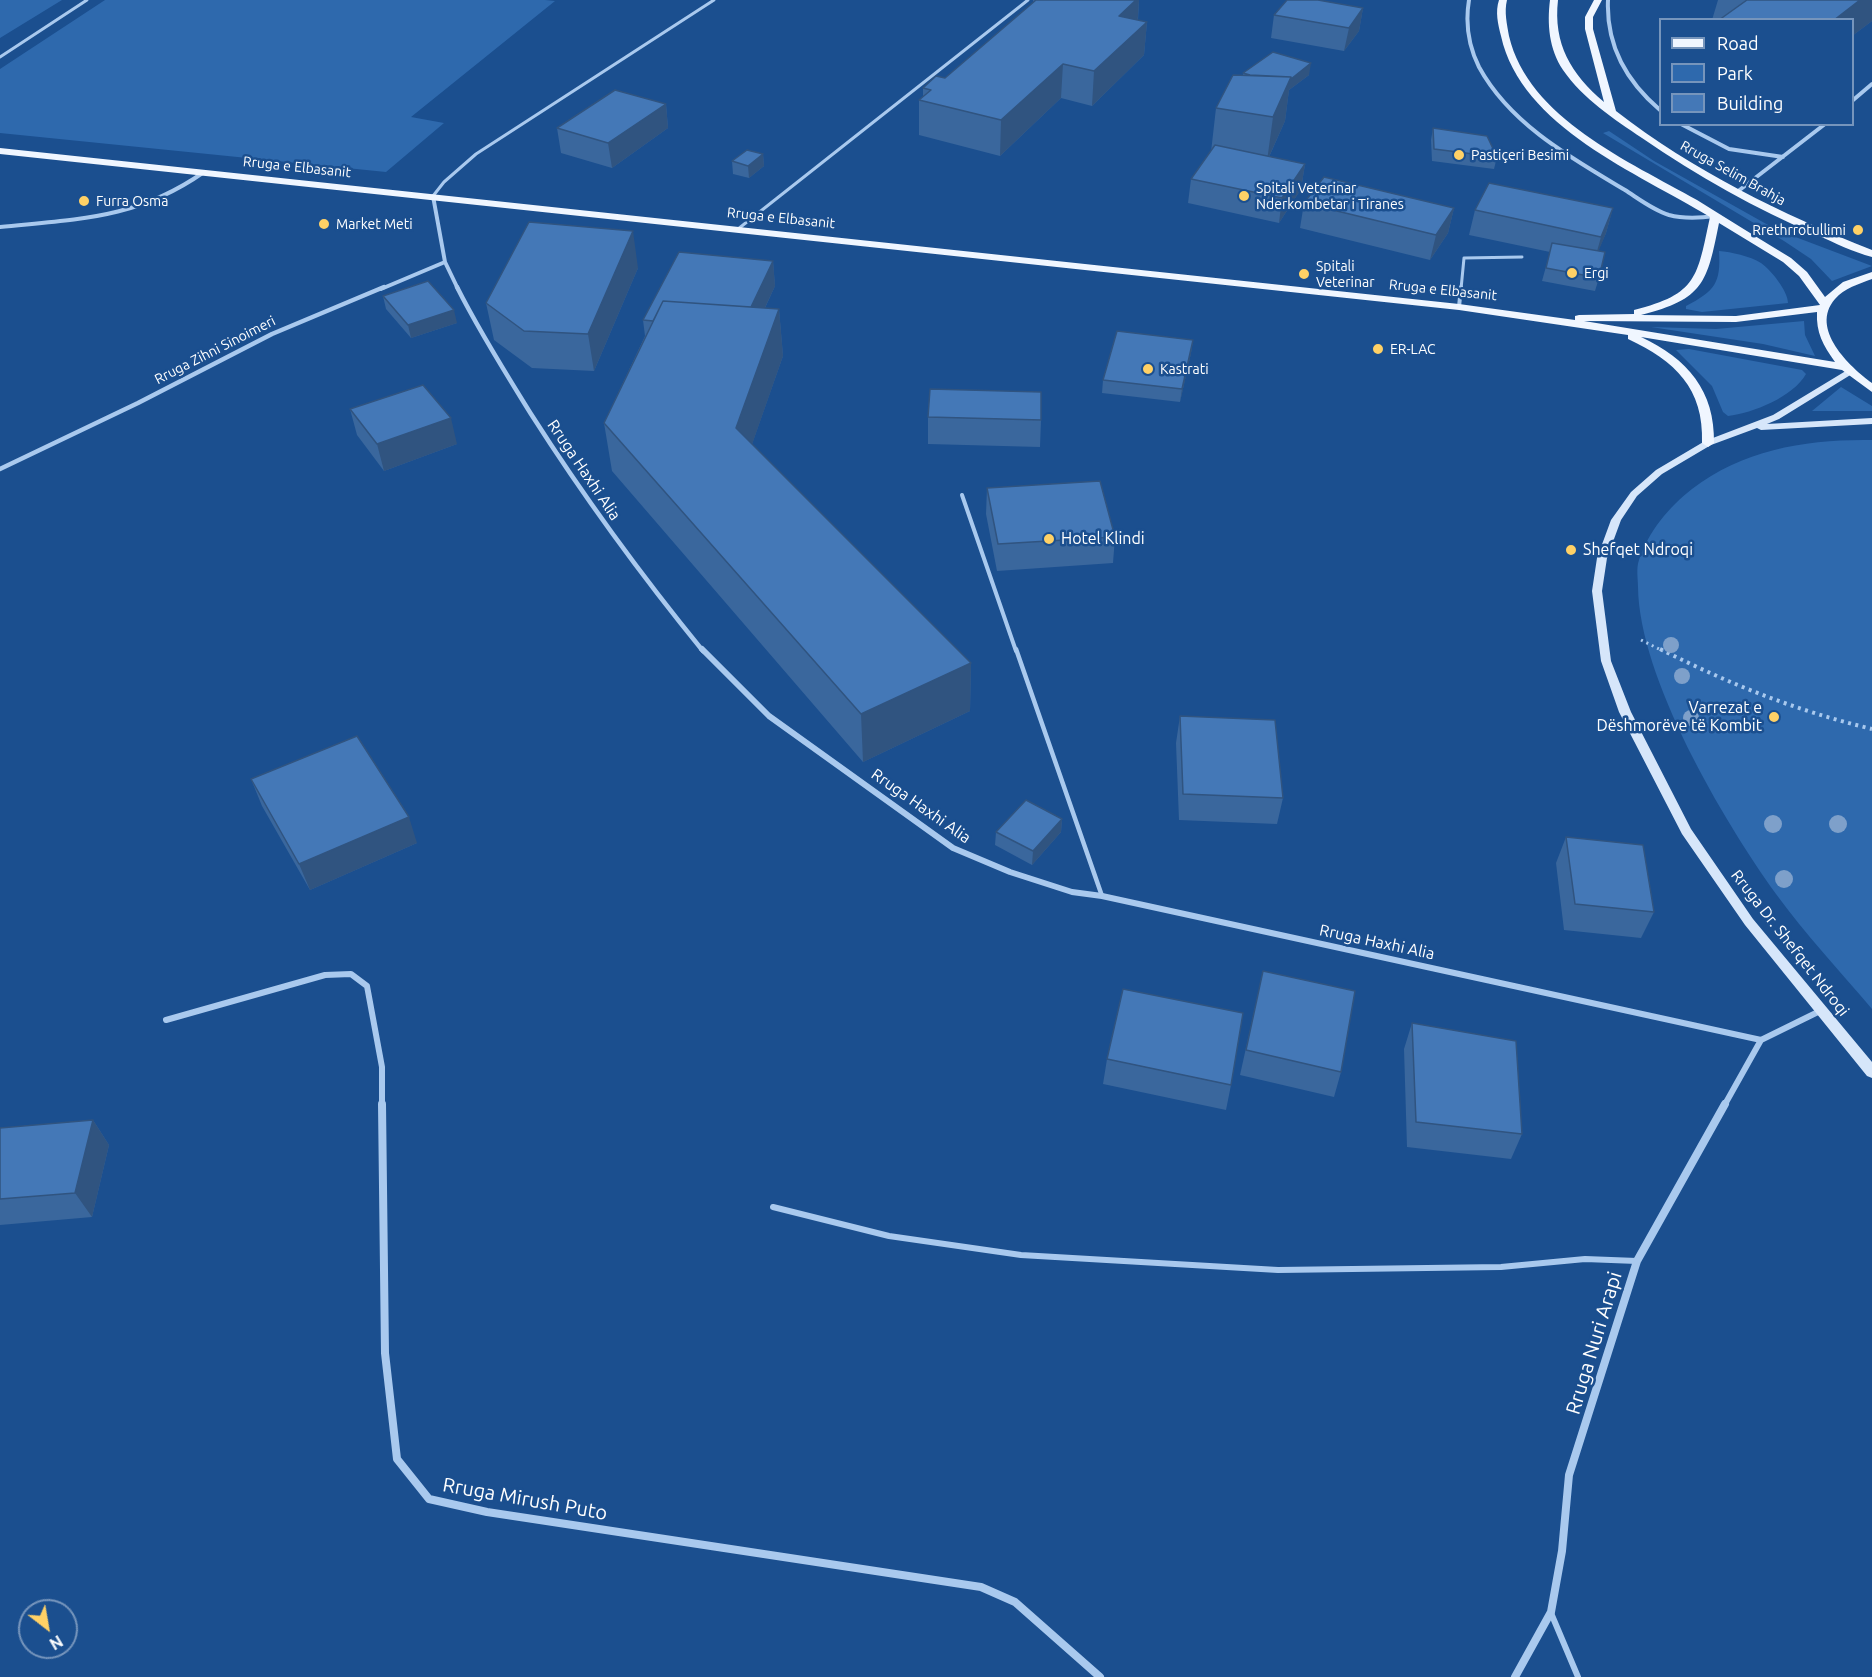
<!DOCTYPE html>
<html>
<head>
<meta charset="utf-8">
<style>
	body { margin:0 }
	#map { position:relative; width:1872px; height:1677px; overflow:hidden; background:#1b4f8f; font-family:Ubuntu,sans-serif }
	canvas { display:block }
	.legend { position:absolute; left:1659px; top:18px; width:195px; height:108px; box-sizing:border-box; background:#1b4f8f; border:2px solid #7695bc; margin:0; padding:8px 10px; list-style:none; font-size:18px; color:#fff }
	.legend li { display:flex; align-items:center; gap:12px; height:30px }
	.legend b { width:30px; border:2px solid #7695bc }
	.north { position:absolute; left:18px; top:1599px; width:60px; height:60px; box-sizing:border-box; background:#1b4f8f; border:2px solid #7695bc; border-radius:50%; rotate:149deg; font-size:16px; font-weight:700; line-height:24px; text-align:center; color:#fff }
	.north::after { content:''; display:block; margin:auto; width:21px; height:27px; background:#ffd166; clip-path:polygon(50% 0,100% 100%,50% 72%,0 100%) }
</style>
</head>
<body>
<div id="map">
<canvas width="1872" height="1677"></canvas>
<ul class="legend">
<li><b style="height:8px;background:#f0f6ff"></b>Road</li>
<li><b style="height:16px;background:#2e69ad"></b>Park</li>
<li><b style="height:16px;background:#4478b7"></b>Building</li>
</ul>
<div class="north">N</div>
</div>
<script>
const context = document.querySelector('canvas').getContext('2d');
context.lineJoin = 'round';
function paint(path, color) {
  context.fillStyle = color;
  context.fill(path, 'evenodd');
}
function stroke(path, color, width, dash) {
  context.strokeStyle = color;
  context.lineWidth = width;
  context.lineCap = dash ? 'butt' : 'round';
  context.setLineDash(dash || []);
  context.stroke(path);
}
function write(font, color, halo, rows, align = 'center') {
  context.font = font + ' Ubuntu,sans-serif';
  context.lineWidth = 5;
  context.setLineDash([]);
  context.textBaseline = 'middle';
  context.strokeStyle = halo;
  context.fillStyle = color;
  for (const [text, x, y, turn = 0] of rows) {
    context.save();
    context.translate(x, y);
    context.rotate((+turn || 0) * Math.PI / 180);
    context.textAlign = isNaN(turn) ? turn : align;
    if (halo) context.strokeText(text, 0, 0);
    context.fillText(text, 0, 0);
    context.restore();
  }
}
paint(new Path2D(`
	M0,0H62L0,38Z
	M105,0H545L555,1L411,117L444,123L386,172L0,133V69Z
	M1609,131L1654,161L1777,230L1872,266L1832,281L1811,259L1784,241L1603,133Z
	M1719,251C1731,252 1750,256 1761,263C1771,270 1788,291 1788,303L1702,312L1686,309V306C1715,291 1721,283 1719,251Z
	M1804,321L1805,335L1815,356L1763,344L1651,327L1716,329Z
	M1689,349L1802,370L1806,374C1793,397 1753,413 1728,416L1723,412L1712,386L1676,350Z
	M1841,387L1872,406V411H1812Z
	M1872,440V1009C1840,971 1805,934 1776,894C1723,820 1639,678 1638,587C1638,579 1636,568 1639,560C1648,532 1669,507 1692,489C1744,449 1808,439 1872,440Z`), '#2e69ad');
stroke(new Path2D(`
	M1641,640L1663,651`), '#a9c9ee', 3, [2, 4]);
stroke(new Path2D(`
	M1660,649C1732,685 1794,710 1872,729`), '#a9c9ee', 4, [3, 4.5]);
stroke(new Path2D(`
	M0,57L87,0
	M433,196L444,182L476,154L714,0
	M738,229L1028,0
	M1461,289L1464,258L1522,257`), '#a9c9ee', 3);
stroke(new Path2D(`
	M1459,307L1461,287
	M962,495L1016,651`), '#a9c9ee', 4);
stroke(new Path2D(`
	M1016,649L1102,896`), '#a9c9ee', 4.5);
stroke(new Path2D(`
	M773,1207L889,1236L1021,1255L1278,1270L1501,1267L1585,1259L1637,1261
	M1551,1613L1578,1677`), '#a9c9ee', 6);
stroke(new Path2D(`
	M1469,0C1465,24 1468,45 1479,67C1510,124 1571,158 1625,190C1639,199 1653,210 1669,215C1684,219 1700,218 1715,216
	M1608,0C1606,45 1626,81 1660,110
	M1852,101L1872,84
	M1681,124L1729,149L1783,157
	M1737,192L1825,124
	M433,196L445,262L458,289
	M0,227C79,219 137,219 204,172
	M381,289L445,262`), '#a9c9ee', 4);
stroke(new Path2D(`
	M457,287C479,331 505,372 531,414C584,497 641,575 703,651
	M0,469L138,403L272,334L384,287`), '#a9c9ee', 4.5);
stroke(new Path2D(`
	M702,649L769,716L953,848L1010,872L1072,892L1102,896L1761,1040L1820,1011
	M166,1020L325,975L351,974L367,986L382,1067V1106
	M1724,1106L1761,1040`), '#a9c9ee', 6);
stroke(new Path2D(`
	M382,1104L385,1353L397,1459L429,1499L487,1512L981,1587L1015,1602L1100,1677
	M1515,1677L1551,1612L1562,1551L1569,1475L1637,1261L1725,1104`), '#a9c9ee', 8);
paint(new Path2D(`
	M1849,369L1852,370V374L1779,419L1767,424L1872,418V424L1761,430L1757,428L1711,445L1662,474L1637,496L1621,520L1607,558L1602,591L1611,661L1631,712L1691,829L1753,919L1872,1062V1078L1867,1076L1745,925L1682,834L1619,712L1601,661L1592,591L1597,558L1611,520L1631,492L1656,470L1705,441L1773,415Z`), '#d6e6fa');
paint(new Path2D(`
	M1499,0H1507C1504,12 1507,24 1509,36C1528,118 1630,162 1697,200C1728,219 1759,239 1791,258L1807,272L1825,297L1843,282L1872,272V279C1859,284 1844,288 1835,299C1809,329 1850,367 1872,383V392L1842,370L1641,337C1688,359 1715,391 1714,443L1708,447L1702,443C1704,388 1675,361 1628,339V335L1459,310L0,154V148L1459,304L1575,320V316L1579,315L1634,314V310C1698,294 1697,277 1710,217C1638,173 1521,127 1501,36C1498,24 1495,12 1499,0ZM1719,223L1783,262L1799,276L1820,305L1736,316L1641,315C1704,299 1707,283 1719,223ZM1817,312C1816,333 1823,345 1835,362L1584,321L1736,322Z
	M1550,0H1558C1553,44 1571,74 1604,102L1585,29V17L1594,0H1602L1593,17V29L1616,111C1693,171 1782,214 1872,250V257C1853,252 1835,243 1817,235C1756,209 1697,176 1642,138C1614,119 1583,99 1563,70C1549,49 1547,24 1550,0Z`), '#f0f6ff');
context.fillStyle = '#7ea0ca';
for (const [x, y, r] of [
	[1671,645,8],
	[1682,676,8],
	[1691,718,8],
	[1773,824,9],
	[1838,824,9],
	[1784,879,9]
]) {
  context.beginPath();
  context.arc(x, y, r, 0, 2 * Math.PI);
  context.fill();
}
paint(new Path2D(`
	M1033,0H1139L1138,20L1147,22L1144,55L1092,106L1061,98L1000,156L919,135V100L923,97V88L945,78L1033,3Z
	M1718,0H1872V21L1852,36V20H1712Z
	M1363,8L1359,31L1344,51L1271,38L1274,15Z
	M1243,73L1309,75L1289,90L1285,121L1269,157L1305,164L1301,189L1279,223L1188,203L1191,179L1211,152L1216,108L1243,75Z
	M666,104L668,128L612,168L561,153L557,128Z
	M1433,128L1497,157L1494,169L1432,161L1431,140Z
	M763,154L764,166L749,178L733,174L732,161Z
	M1304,203L1454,208L1448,233L1430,260L1300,228Z
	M1613,208L1606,233L1598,251L1599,278L1595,291L1542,281L1550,252L1469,235L1475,210Z
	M773,261L775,286L765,308L779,309L783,356L752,444L971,663L970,711L863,762L612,471L604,423L645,336L643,320Z
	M638,268L594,371L532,368L494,340L486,303Z
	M383,296L457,323L411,338L386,309Z
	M1193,340L1191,353L1180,402L1102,393L1103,380Z
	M350,409L457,444L384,471L357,435Z
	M928,417L1041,420L1040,447L928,444Z
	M987,488L1115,537L1113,563L997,571L986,514Z
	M1180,716L1283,798L1277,824L1179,820L1176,743Z
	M251,779L417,843L310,890L262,806Z
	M1062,819L1061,832L1032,865L995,845L996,832Z
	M1566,837L1654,912L1641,938L1564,930L1556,863Z
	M1263,971L1341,1072L1334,1097L1240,1075Z
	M1412,1023L1522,1134L1511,1159L1407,1147L1404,1049Z
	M1107,1059L1231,1085L1226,1110L1103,1084Z
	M93,1120L109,1145L92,1217L0,1225V1128Z`), '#3a679d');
paint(new Path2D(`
	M1136,0H1139L1137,30L1119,16Z
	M1860,0H1872V21L1852,36V20H1834Z
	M1363,8L1359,31L1344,51L1349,28Z
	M1147,22L1144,55L1092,106L1094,71Z
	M1311,63L1309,75L1289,90L1285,121L1267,161L1273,117L1282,85Z
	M1063,64L1061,98L1000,156L1001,120Z
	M666,104L668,128L612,168L608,143Z
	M763,154L764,166L749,178L748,166Z
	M1305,164L1301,189L1279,223L1282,198Z
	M1454,208L1448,233L1430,260L1436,235Z
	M1613,208L1606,233L1594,262L1601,237Z
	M633,231L638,268L594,371L588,334Z
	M773,261L775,286L743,355L741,329Z
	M779,309L783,356L741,476L736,428Z
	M454,310L457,323L411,338L408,325Z
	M1193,340L1191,353L1180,402L1182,389Z
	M451,418L457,444L384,471L377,444Z
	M971,663L970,711L863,762L861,714Z
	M409,817L417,843L310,890L299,864Z
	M1062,819L1061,832L1032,865L1033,851Z
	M93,1120L109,1145L92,1217L75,1193Z`), '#305480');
const building = new Path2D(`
	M1036,0H1136L1119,16L1147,22L1094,71L1063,64L1001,120L919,100L931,90L923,88L936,76L945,78Z
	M1287,0H1318L1363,8L1349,28L1274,15Z
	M1747,0H1860L1834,20H1719Z
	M1273,52L1311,63L1291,79V77L1250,75L1243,73Z
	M1233,75L1291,77L1273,117L1216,108Z
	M615,90L666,104L608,143L557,128Z
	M1433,128L1487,136L1497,157L1434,149Z
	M1215,145L1305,164L1282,198L1191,179Z
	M747,150L763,154L748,166L732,161Z
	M1324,177L1454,208L1436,235L1304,203Z
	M1489,183L1613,208L1601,237L1475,210Z
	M529,222L633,231L588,334L524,331L486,303Z
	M1552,243L1605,252L1599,278L1546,268Z
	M679,252L773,261L751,307L663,301L653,321L643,320Z
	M428,281L454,310L408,325L383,296Z
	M663,301L779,309L736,428L971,663L861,714L604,423Z
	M1117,331L1193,340L1182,389L1103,380Z
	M423,385L451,418L377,444L350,409Z
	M930,389L1041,392V420L928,417Z
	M1100,481L1115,537L998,544L987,488Z
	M1180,716L1275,720L1283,798L1183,794Z
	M357,736L409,817L299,864L251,779Z
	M1026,800L1062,819L1033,851L996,832Z
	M1566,837L1643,845L1654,912L1575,904Z
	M1263,971L1355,991L1341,1072L1246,1050Z
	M1123,989L1243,1013L1231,1085L1107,1059Z
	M1412,1023L1516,1041L1522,1134L1416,1122Z
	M93,1120L75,1193L0,1199V1128Z`);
paint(building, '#4478b7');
stroke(building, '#305480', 1.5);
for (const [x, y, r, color] of [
	[1459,155,6,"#ffd166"],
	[1244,196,6,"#ffd166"],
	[84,201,6,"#ffd166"],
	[324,224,6,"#ffd166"],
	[1858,230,6,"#ffd166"],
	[1572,273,6,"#ffd166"],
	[1304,274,6,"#ffd166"],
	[1378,349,6,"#ffd166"],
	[1148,369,6,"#ffd166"],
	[1049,539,6,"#ffd166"],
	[1571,550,6,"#ffd166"],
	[1774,717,6,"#ffd166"]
]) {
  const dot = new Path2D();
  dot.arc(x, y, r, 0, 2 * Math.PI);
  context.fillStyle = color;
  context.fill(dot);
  stroke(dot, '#1b4f8f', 2);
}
write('14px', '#fff', '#1b4f8f', [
	["Pastiçeri Besimi",1471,155],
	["Spitali Veterinar",1256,188],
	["Nderkombetar i Tiranes",1256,204],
	["Furra Osma",96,201],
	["Market Meti",336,224],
	["Rrethrrotullimi",1846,230,"right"],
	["Spitali",1316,266],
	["Veterinar",1316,282],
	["Ergi",1584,273],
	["ER-LAC",1390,349],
	["Kastrati",1160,369]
], 'left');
write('14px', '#fff', '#1b4f8f', [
	["Rruga e Elbasanit",297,167,6],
	["Rruga Selim Brahja",1733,173,29],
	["Rruga e Elbasanit",781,218,6],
	["Rruga e Elbasanit",1443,290,6],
	["Rruga Zihni Sinoimeri",215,350,-27]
]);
write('16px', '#fff', '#1b4f8f', [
	["Rruga Haxhi Alia",584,470,56],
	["Rruga Haxhi Alia",921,806,35],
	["Rruga Haxhi Alia",1377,942,12],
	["Rruga Dr. Shefqet Ndroqi",1790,943,52]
]);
write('16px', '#fff', '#1b4f8f', [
	["Hotel Klindi",1061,539],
	["Shefqet Ndroqi",1583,550],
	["Varrezat e",1762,708,"right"],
	["Dëshmorëve të Kombit",1762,726,"right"]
], 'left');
write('20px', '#fff', '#1b4f8f', [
	["Rruga Nuri Arapi",1594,1343,-73],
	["Rruga Mirush Puto",525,1499,10]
]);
</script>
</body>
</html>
